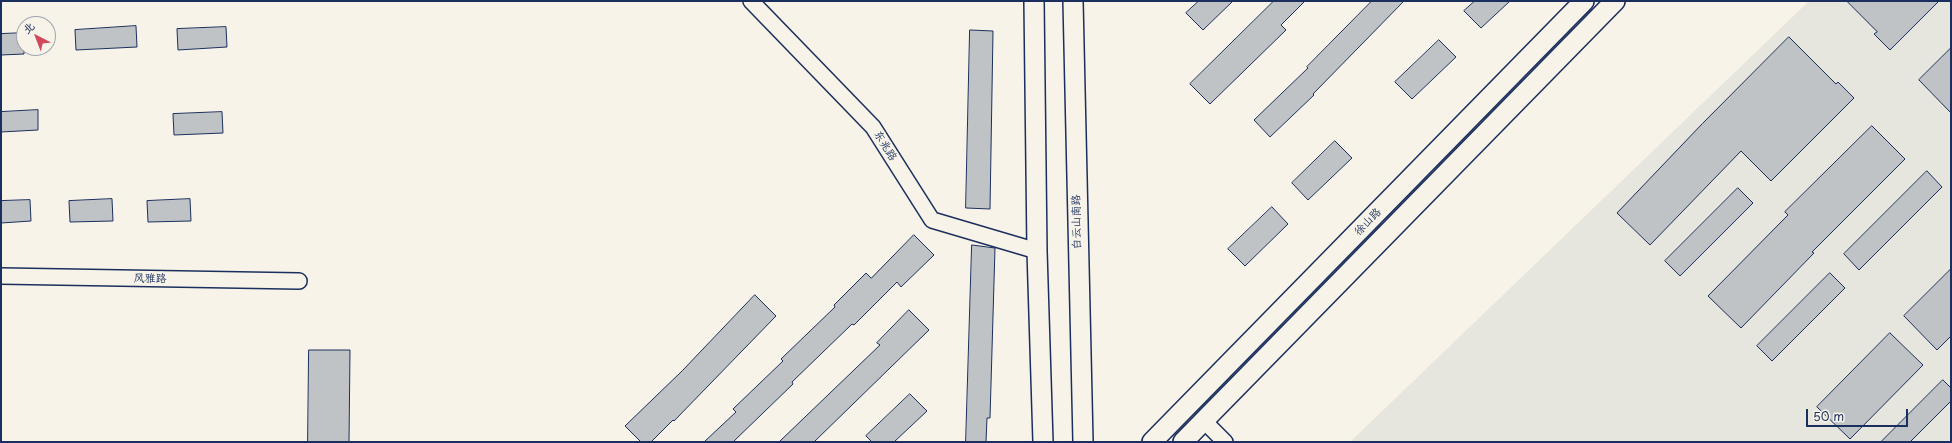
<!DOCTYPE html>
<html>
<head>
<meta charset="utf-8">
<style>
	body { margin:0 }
	#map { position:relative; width:1952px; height:443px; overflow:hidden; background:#f7f3e8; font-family:"Playpen Sans","LXGW WenKai TC",sans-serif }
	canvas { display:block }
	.frame { position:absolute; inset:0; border:2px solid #1b2f5e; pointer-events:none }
	.north { position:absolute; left:16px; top:16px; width:40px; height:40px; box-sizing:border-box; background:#f7f3e8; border:1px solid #9fa5b1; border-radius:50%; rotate:318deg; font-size:11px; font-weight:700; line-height:16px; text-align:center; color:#1b2f5e }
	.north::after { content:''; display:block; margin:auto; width:14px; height:18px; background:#d1495b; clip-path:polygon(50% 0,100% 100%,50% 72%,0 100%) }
	.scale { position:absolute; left:1806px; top:409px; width:102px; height:18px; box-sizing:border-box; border:2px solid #1b2f5e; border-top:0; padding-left:5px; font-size:12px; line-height:14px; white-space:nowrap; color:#1b2f5e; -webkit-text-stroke:3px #f7f3e8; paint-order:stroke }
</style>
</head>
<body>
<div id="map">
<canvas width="1952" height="443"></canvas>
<div class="frame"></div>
<div class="north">北</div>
<div class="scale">50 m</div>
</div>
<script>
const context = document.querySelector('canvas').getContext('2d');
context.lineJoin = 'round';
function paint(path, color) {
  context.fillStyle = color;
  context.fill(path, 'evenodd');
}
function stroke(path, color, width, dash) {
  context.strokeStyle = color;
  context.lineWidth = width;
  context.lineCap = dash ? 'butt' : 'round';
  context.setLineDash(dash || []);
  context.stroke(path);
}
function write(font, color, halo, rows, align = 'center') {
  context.font = font + ' "Playpen Sans","LXGW WenKai TC",sans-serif';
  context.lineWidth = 3;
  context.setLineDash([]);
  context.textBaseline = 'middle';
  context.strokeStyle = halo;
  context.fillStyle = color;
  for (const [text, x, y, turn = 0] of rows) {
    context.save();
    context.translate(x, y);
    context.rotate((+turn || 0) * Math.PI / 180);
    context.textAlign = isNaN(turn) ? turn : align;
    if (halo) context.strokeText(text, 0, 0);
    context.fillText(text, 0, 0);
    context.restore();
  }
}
paint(new Path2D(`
	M1809,1H1951V442H1350Z`), '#e6e5de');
const building = new Path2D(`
	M1199,1H1233L1203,30L1186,13Z
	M1274,1H1305L1281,25L1286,30L1210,104L1190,84Z
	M1372,1H1404L1313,94L1314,95L1270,137L1254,120L1308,68L1307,67Z
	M1475,1H1510L1481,28L1464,11Z
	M1847,1H1939L1890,50L1874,34L1877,32Z
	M136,26L137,47L76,50L75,30Z
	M226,27L227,47L178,50L177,29Z
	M970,30L993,31L990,209L966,208Z
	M24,33V54L1,55V34Z
	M1789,37L1836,84L1838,82L1854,98L1771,181L1741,151L1650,245L1617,213L1702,124Z
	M1439,40L1456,57L1412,99L1395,82Z
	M1951,48V113L1919,80Z
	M38,110V130L1,132V112Z
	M222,112L223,133L174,135L173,114Z
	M1872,126L1905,159L1812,252L1814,253L1741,328L1708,296L1788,215L1785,212Z
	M1335,141L1352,158L1308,200L1292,183Z
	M1927,171L1942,187L1859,270L1844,254Z
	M1738,188L1753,203L1680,276L1665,261Z
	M112,199L113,221L70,222L69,201Z
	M190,199L191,221L148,222L147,201Z
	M30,200L31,221L1,223V201Z
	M1272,207L1288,224L1245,266L1228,249Z
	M914,235L934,255L901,287L897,282L854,325L852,324L792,382L793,384L733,442H704L736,412L733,409L783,361L781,359L835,307L834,305L866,273L871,278Z
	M972,245L995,248L990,418H987L986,442H966Z
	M1951,269V336L1937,350L1904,316Z
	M1830,273L1845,288L1772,361L1757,346Z
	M755,295L776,316L674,421L673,420L651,442H641L625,426L682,371Z
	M909,310L929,330L814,442H779L880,345L877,343Z
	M1890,333L1923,365L1850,439L1817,407Z
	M309,350H350L349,442H308Z
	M1943,380L1951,388V401L1910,442H1881Z
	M910,394L927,411L894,442H872L866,436Z`);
paint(building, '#c0c3c5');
stroke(building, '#1b2f5e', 1);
const minor = new Path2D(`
	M751,1L873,127L932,220L1037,251
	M1,276L299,281
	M1204,421L1225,442`);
const major = new Path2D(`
	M1034,1L1037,251L1043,442
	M1073,1L1083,442
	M1152,442L1584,1
	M1183,442L1615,1`);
stroke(minor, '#1b2f5e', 18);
stroke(major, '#1b2f5e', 22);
stroke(minor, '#f7f3e8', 15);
stroke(major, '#f7f3e8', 19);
write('11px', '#1b2f5e', '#f7f3e8', [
	["东兆路",885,146,58],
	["白云山南路",1077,222,-91],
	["徐山路",1368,222,-46],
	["风雅路",150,279,1]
]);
</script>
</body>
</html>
